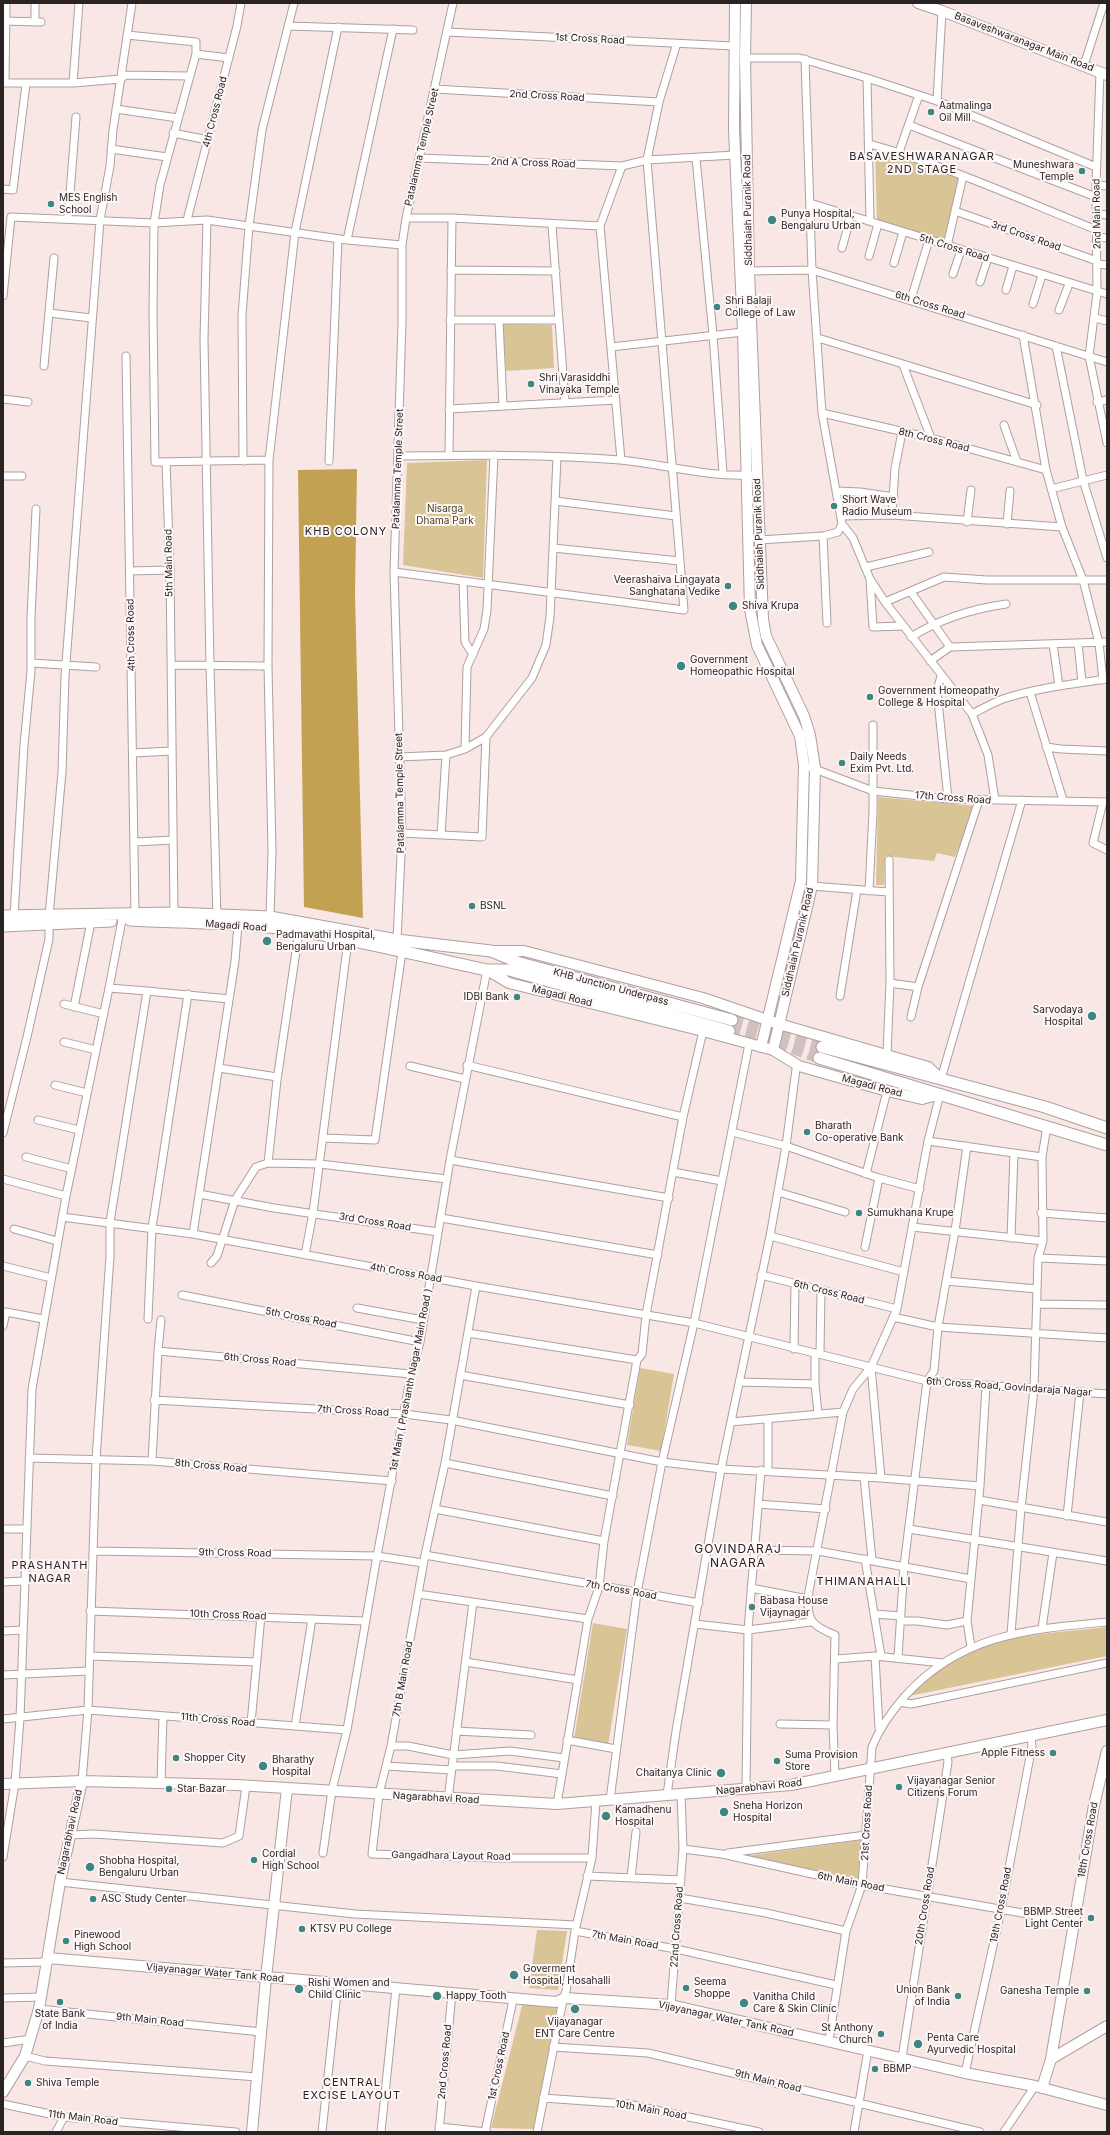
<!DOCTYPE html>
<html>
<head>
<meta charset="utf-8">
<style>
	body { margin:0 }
	#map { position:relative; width:1110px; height:2135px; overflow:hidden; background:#f9e7e6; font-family:Inter,sans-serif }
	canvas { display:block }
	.frame { position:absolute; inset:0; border:4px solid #2a2323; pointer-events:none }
</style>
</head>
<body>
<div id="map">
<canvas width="1110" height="2135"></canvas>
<div class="frame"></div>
</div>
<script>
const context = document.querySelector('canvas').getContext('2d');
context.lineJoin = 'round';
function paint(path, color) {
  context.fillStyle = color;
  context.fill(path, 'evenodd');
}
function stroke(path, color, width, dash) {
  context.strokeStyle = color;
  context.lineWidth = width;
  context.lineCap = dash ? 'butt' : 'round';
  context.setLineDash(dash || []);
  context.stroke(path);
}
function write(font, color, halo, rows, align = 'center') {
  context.font = font + ' Inter,sans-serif';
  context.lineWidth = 4;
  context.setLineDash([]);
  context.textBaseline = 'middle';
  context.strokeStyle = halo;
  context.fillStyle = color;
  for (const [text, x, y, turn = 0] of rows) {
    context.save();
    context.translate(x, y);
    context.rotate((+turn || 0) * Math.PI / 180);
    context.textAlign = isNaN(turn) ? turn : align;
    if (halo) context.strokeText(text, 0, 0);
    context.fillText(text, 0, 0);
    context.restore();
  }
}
paint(new Path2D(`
	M875,148L959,178L944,240L877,221Z
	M503,324L552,325L554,368L506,371Z
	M487,460L483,578L403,565L407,463Z
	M878,797L975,806L955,857L937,853L934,861L885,856L884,885H876Z
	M640,1368L674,1374L661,1451L627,1445Z
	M593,1623L627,1629L608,1745L574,1739Z
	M1107,1627V1656L909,1696C919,1687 928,1676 939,1669C987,1634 1049,1634 1107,1627Z
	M862,1840L859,1879L745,1856Z
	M537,1930L567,1931L558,1990L529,1988Z
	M523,2002L557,2007L534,2129L491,2128Z`), '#d8c495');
paint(new Path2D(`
	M357,469L355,594L363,918L304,907L298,470Z`), '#c2a252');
stroke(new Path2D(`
	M732,1020L822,1047
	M729,1031L774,1042L819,1058`), '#d0c0bf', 11, [11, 5.5]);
const street = new Path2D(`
	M6,3L5,83H73L121,79L125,75L189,76
	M3,21L41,22
	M35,22V3
	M288,26L413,30
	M447,32L733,46
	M127,35L196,42V54L160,185L154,223L153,312L155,462L269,460
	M196,54L229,58
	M745,58H799L867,78L937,101L1096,167
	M805,59L812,270L822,413L842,524L853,538L870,579L885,602L972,714L988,755L995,800
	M1084,65L1104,3
	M1100,72L1096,185L1097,293L1089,356L1107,443
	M867,78L870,221
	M73,83L79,3
	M435,89L659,102
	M937,101L942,11
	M116,109L178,118
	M909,125L1096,197
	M173,133L208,140
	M870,144C947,166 1022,200 1097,230
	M111,149L167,157
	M899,152L919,95
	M419,158L622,166L647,160L735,155
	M696,158L713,335L723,473
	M1096,185L1107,186
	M3,189L13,190L26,84
	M810,203L1107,294
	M955,211L1097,261
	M1097,214L1107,215
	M406,218H452L600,226
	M68,219L76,117
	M187,220L237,26L241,3
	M207,220L204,339L210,666L217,918
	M552,225L565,402
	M1097,237L1107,238
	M347,240L393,29
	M947,246L963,176
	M842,248L851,216
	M869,256L878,224
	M894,263L903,232
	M1097,264L1107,265
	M451,270L556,271
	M749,271L812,270L1107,362
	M953,274L961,250
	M980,282L988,258
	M1006,290L1013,266
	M3,296L11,217L154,223L207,220L347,240L402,245
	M911,299L929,240
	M1033,304L1042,275
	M1059,310L1069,284
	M49,313L91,318
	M1095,318L1107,321
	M450,320H559
	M499,320L503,406
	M818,338L1037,405
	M1056,346L1083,480L1107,558
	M611,347L743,332
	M126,356L135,913
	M903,365L931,438
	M44,366L54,258
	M3,399L28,402
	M1097,402L1107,400
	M449,409L616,400
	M822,413L931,438L1046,470
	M1004,425L1017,462
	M449,455L452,218
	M399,456C473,455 546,454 620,460C663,464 706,477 749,475
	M621,460L600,226L622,166
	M243,461L242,315L249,226L262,130L294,3
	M329,461L338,239
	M166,462L170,570L174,913
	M3,476H22
	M1051,489L1107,475
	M836,491L860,492L894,497
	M555,501L676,516
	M892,515L895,468L902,432
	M841,516L892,515L1062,527
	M967,522L971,490
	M1007,524L1010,491
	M823,536L827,623
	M759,540L823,536L838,532L842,524
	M553,548L680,561
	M866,567L929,552
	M130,571L170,570
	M394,572L684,610L647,160L659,102L677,43
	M870,579L873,627L902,626
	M463,581L465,642L473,655
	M911,592L950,647
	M885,602L944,577L987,580H1083L1062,527L1046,470L1023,335
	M911,637C940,619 971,609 1006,604
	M1078,643L1082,682
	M1053,644L1059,686
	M930,661L950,647L1107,642
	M31,663L96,667
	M171,665L268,666
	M941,676L937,691L948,799
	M1103,680L1099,643L1083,580H1107
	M1030,692L1063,800
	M972,714C982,709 992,703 1003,699C1036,688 1072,684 1107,679
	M1046,747L1061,749L1107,751
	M465,749L467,667L484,629L487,610L494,455
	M133,753L172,751
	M399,757L446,755L465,749L486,737L532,678L546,645L550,617L557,457
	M804,765L873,791L948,799L1107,802
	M1103,802L1093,843L1107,850
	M402,833L482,837L486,737
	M441,835L446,755
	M135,842L173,840
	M889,860L890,983
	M812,886L888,892
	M869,891L873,812V725
	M49,916L62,772L65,676L100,220L110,166L113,130L132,3
	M14,917L24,745L31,671V617L36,509
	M270,917L272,851L268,666L269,460L295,232L338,27
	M299,931L277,1080L268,1163L320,1164L447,1179
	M397,940L402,833L394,572L402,322V245L406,218L453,3
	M147,991L229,999
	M840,996L857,890
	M64,1004L104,1014
	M74,1007L91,922
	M911,1017L918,987
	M64,1042L96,1050
	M887,1055L890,983L918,987L979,800
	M467,1065L683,1117
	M410,1066L465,1079
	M219,1068L277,1077
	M941,1079L1022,800
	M55,1085L87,1093
	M38,1120L79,1130
	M732,1132L786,1146L879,1178L920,1189
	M3,1133L27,1037L49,939V925
	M323,1138L375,1140L402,952
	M928,1141L1042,1157
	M26,1157L72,1169
	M450,1160L669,1198
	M673,1172L722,1181
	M866,1174L887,1091
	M3,1179L66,1196L32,1389L25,1581L3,1582
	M778,1192L845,1212
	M199,1194L274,1208L438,1232
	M66,1196L109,988
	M1041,1213L1107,1218
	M62,1217L193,1234L476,1286L694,1323L927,1381L1107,1394
	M441,1218L658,1255
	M912,1227L1043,1241
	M14,1229L57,1241
	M193,1234L235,961L238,924
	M770,1236L904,1272
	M1011,1238L1014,1153
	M865,1247L879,1178
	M305,1255L313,1213L348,940
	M1038,1258L1107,1261
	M211,1263L217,1256L235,1200L256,1167L268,1163
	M3,1266L51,1278
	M761,1275L897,1309
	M946,1281L1037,1289
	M476,1286L445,1463L425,1555L391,1746L379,1794L372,1854L497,1858H592
	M182,1295L420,1342
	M1037,1304L1107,1305
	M357,1308L423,1320
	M893,1317L938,1327L955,1231L967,1146
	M148,1319L152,1228L188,994
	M3,1326L6,1312L43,1319
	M468,1333L637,1360
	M794,1349L795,1284
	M158,1351L161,1320
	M820,1354L821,1290
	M871,1367L881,1478
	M460,1375L630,1405
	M740,1382L815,1384V1353
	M815,1384L818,1414
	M154,1400L404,1414L451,1420L662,1462L721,1469L881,1478L980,1486L967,1621L971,1647
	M731,1422L843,1412
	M29,1458L152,1461L392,1481
	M152,1461L158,1351L411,1374
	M445,1463L613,1496
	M768,1471V1420
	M864,1477L872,1560
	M980,1486L986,1386
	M979,1500L1107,1522
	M758,1504L826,1509
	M435,1509L604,1541
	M1067,1516L1080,1392
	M3,1529H27
	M909,1529L1107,1561
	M754,1550L818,1551L971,1579
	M94,1551L377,1556L423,1563
	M425,1555L699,1603
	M865,1559L881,1656
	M751,1588L808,1599
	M418,1594L588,1619
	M90,1611L365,1621
	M874,1614L901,1616
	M901,1621H917L947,1625L967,1621
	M695,1624L748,1630L811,1622
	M1042,1628L1053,1553
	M3,1631L23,1630
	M1011,1634L1021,1508L1034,1389L1038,1258L1043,1241L1042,1157L1047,1126
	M90,1656L256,1662
	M875,1656L879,1728
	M898,1657L904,1566L927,1381L934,1371L938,1327L1107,1338
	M836,1659L875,1656L943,1663
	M466,1662L578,1680
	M3,1675L89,1671
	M900,1702L911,1704L1107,1663
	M3,1719L88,1710L347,1730
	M251,1723L261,1616
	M780,1724L833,1725
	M295,1726L312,1619
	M456,1731L531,1735
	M567,1740L616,1749
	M391,1746H408L453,1755L510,1751L564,1758
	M386,1766L451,1770
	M452,1766H497L562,1774
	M835,1776L833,1725L835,1635C809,1625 806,1618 809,1591L843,1412L853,1389L871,1367L897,1309L928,1141L940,1094
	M82,1781L88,1710L96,1459L110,1256V1222L147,991L109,988L122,920
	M161,1783L163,1716
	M746,1789L748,1630L761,1470
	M681,1794L683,1849L722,1854L862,1885L1074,1922
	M667,1795L676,1731L721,1469L770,1236L786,1146L796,1069L799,1066
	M448,1799L473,1602
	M610,1800L637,1593L662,1462L694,1323L749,1044
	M557,1804L588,1619L599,1587L604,1541L637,1360L642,1354L646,1315L683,1117L703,1031
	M69,1835L94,1834L223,1843L239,1836L246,1786
	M323,1853L332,1790L347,1730L377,1556L411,1374L420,1342L450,1160L487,970
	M728,1853L866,1835
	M3,1857L15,1783L20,1719L25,1581
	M587,1876L681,1880
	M631,1878L636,1832
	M60,1882L355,1914L576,1925
	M680,1898L766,1913L846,1931
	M575,1931L676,1949L836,1985
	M3,1963L48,1962
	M3,1998L42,1997
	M671,2005L683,1849
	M39,2009L261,2032
	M829,2040L846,1931L862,1885L872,1747C880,1727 891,1712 905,1696C961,1634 1029,1629 1107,1622
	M3,2043L31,2039
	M553,2047L648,2053L980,2132
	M25,2056L45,2061L257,2077
	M902,2058L948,1762L947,1754
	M965,2073L1001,1910L1032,1746L1031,1737
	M543,2098L628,2104L759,2132
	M3,2104L64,2117L236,2132
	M439,2127L487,2132
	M56,2132L64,2117
	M322,2132L338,1983
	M381,2132L396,1988
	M439,2132L452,1993
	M485,2132L513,2000
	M537,2132L563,2000L566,1991L575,1931L592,1858L596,1801
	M854,2132L868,2050
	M1004,2132L1035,2086`);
const secondary = new Path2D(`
	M735,3L734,129L743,332L750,609L757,645L800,736L804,765L801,881L761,1047
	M746,3L745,58L749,271L763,619L766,636L804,716L810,735L815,768L812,886L773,1050
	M918,3L942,11L1107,75
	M493,951H524L703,998L779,1024L928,1067L941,1079
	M487,970L509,983L703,1031L773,1050L799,1066L887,1091L922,1099L940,1094
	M3,1784L82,1781L236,1785L557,1804L791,1785L1107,1720
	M48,1958L452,1993L556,2002L565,1998L671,2005L965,2073L1035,2086L1107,2105
	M1051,2059L1107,2026
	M1042,2088L1051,2059L1094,1805L1107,1751
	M3,2092L25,2056L39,2009L60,1882L82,1781
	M252,2132L266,1978L287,1788`);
const primary = new Path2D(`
	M3,916L174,913L270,917L397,940L491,951L520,963L732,1020
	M130,920C187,923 244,922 300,931C363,941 425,957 487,970H509L729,1031
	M3,926L111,921
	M822,1047L1045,1107L1107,1128
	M819,1058L1107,1145`);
stroke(street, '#b09f9e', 9);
stroke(secondary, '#b09f9e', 12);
stroke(primary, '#b09f9e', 13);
stroke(street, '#fff', 7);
stroke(secondary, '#fff', 10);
stroke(primary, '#fff', 11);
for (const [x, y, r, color] of [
	[931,112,4,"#3f8681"],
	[1082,171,4,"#3f8681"],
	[51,204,4,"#3f8681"],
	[772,220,5,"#3f8681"],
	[717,307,4,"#3f8681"],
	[531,384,4,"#3f8681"],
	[834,506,4,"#3f8681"],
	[728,586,4,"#3f8681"],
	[733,606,5,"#3f8681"],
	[681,666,5,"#3f8681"],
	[870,697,4,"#3f8681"],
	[842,763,4,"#3f8681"],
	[472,906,4,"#3f8681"],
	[267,941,5,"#3f8681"],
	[517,997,4,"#3f8681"],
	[1092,1016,5,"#3f8681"],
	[807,1132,4,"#3f8681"],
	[859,1213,4,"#3f8681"],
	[752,1607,4,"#3f8681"],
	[1053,1753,4,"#3f8681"],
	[176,1758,4,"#3f8681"],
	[777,1761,4,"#3f8681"],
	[263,1766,5,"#3f8681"],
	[721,1773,5,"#3f8681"],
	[899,1787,4,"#3f8681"],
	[169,1789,4,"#3f8681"],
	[724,1812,5,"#3f8681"],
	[606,1816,5,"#3f8681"],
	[254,1860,4,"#3f8681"],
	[90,1867,5,"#3f8681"],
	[93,1899,4,"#3f8681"],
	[1091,1918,4,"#3f8681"],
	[302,1929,4,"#3f8681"],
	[66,1941,4,"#3f8681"],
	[514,1975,5,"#3f8681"],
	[686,1988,4,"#3f8681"],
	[299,1989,5,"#3f8681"],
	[1087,1991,4,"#3f8681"],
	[437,1996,5,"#3f8681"],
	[958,1996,4,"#3f8681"],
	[60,2002,4,"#3f8681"],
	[744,2003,5,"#3f8681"],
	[575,2009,5,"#3f8681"],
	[881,2034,4,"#3f8681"],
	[918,2044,5,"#3f8681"],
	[875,2069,4,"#3f8681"],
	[28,2083,4,"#3f8681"]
]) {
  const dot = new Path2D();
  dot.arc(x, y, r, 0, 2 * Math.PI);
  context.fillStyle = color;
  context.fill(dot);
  stroke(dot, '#fef7f7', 1.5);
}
write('10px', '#2a2323', '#fef7f7', [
	["1st Cross Road",590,39,3],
	["Basaveshwaranagar Main Road",1024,42,21],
	["2nd Cross Road",547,96,3],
	["4th Cross Road",215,112,-76],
	["Patalamma Temple Street",422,147,-77],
	["2nd A Cross Road",533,163,2],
	["Siddhaiah Puranik Road",748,210,-91],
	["2nd Main Road",1097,214,-91],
	["3rd Cross Road",1026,236,19],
	["5th Cross Road",954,248,17],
	["6th Cross Road",930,305,17],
	["8th Cross Road",934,440,14],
	["Patalamma Temple Street",398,469,-88],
	["Siddhaiah Puranik Road",759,534,-92],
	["5th Main Road",169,563,-91],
	["4th Cross Road",131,635,-91],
	["Patalamma Temple Street",400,793,-91],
	["17th Cross Road",953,798,4],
	["Magadi Road",236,926,4],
	["Siddhaiah Puranik Road",798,942,-77],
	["KHB Junction Underpass",611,987,15],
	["Magadi Road",562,996,14],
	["Magadi Road",872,1086,15],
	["3rd Cross Road",375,1222,9],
	["4th Cross Road",406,1273,10],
	["6th Cross Road",829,1292,14],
	["5th Cross Road",301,1318,11],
	["6th Cross Road",260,1360,5],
	["1st Main ( Prashanth Nagar Main Road )",411,1380,-79],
	["6th Cross Road, Govindaraja Nagar",1009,1387,4],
	["7th Cross Road",353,1411,3],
	["8th Cross Road",211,1466,5],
	["9th Cross Road",235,1553,1],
	["7th Cross Road",621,1590,10],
	["10th Cross Road",228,1615,2],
	["7th B Main Road",403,1679,-80],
	["11th Cross Road",218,1720,5],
	["Nagarabhavi Road",759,1787,-6],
	["Nagarabhavi Road",436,1798,3],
	["21st Cross Road",867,1823,-87],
	["Nagarabhavi Road",70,1832,-78],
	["18th Cross Road",1088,1840,-80],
	["Gangadhara Layout Road",451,1856,1],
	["6th Main Road",851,1882,11],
	["19th Cross Road",1001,1905,-79],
	["20th Cross Road",925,1906,-81],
	["22nd Cross Road",677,1927,-86],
	["7th Main Road",625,1940,10],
	["Vijayanagar Water Tank Road",215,1973,5],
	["Vijayanagar Water Tank Road",726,2019,12],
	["9th Main Road",150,2020,6],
	["2nd Cross Road",445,2062,-85],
	["1st Cross Road",499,2066,-78],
	["9th Main Road",768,2081,14],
	["10th Main Road",651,2110,10],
	["11th Main Road",83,2118,7]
]);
write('10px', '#2a2323', '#fef7f7', [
	["Aatmalinga",939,106],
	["Oil Mill",939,118],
	["Muneshwara",1074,165,"right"],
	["Temple",1074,177,"right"],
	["MES English",59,198],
	["School",59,210],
	["Punya Hospital,",781,214],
	["Bengaluru Urban",781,226],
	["Shri Balaji",725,301],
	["College of Law",725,313],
	["Shri Varasiddhi",539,378],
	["Vinayaka Temple",539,390],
	["Short Wave",842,500],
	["Radio Museum",842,512],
	["Veerashaiva Lingayata",720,580,"right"],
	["Sanghatana Vedike",720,592,"right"],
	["Shiva Krupa",742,606],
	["Government",690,660],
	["Homeopathic Hospital",690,672],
	["Government Homeopathy",878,691],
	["College & Hospital",878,703],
	["Daily Needs",850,757],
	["Exim Pvt. Ltd.",850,769],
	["BSNL",480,906],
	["Padmavathi Hospital,",276,935],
	["Bengaluru Urban",276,947],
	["IDBI Bank",509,997,"right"],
	["Sarvodaya",1083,1010,"right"],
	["Hospital",1083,1022,"right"],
	["Bharath",815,1126],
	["Co-operative Bank",815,1138],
	["Sumukhana Krupe",867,1213],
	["Babasa House",760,1601],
	["Vijaynagar",760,1613],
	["Apple Fitness",1045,1753,"right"],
	["Suma Provision",785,1755],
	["Store",785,1767],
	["Shopper City",184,1758],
	["Bharathy",272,1760],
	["Hospital",272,1772],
	["Chaitanya Clinic",712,1773,"right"],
	["Vijayanagar Senior",907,1781],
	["Citizens Forum",907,1793],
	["Star Bazar",177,1789],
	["Sneha Horizon",733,1806],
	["Hospital",733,1818],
	["Kamadhenu",615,1810],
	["Hospital",615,1822],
	["Cordial",262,1854],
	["High School",262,1866],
	["Shobha Hospital,",99,1861],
	["Bengaluru Urban",99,1873],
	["ASC Study Center",101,1899],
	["BBMP Street",1083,1912,"right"],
	["Light Center",1083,1924,"right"],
	["KTSV PU College",310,1929],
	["Pinewood",74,1935],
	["High School",74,1947],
	["Goverment",523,1969],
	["Hospital, Hosahalli",523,1981],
	["Seema",694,1982],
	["Shoppe",694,1994],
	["Rishi Women and",308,1983],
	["Child Clinic",308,1995],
	["Union Bank",950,1990,"right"],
	["of India",950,2002,"right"],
	["Ganesha Temple",1079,1991,"right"],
	["Happy Tooth",446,1996],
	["Vanitha Child",753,1997],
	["Care & Skin Clinic",753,2009],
	["State Bank",60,2014,"center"],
	["of India",60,2026,"center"],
	["Vijayanagar",575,2022,"center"],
	["ENT Care Centre",575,2034,"center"],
	["St Anthony",873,2028,"right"],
	["Church",873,2040,"right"],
	["Penta Care",927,2038],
	["Ayurvedic Hospital",927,2050],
	["BBMP",883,2069],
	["Shiva Temple",36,2083]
], 'left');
write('10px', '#4b3d1b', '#fef7f7', [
	["Nisarga",445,509],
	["Dhama Park",445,521]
]);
context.letterSpacing = '1px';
write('11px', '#2a2323', '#fef7f7', [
	["BASAVESHWARANAGAR",922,157],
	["2ND STAGE",922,170],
	["KHB COLONY",346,532],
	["PRASHANTH",50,1566],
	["NAGAR",50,1579],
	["THIMANAHALLI",864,1582],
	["CENTRAL",352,2083],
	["EXCISE LAYOUT",352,2096]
]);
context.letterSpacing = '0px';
context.letterSpacing = '1px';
write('12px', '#2a2323', '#fef7f7', [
	["GOVINDARAJ",738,1549],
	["NAGARA",738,1563]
]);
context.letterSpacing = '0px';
</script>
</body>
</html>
